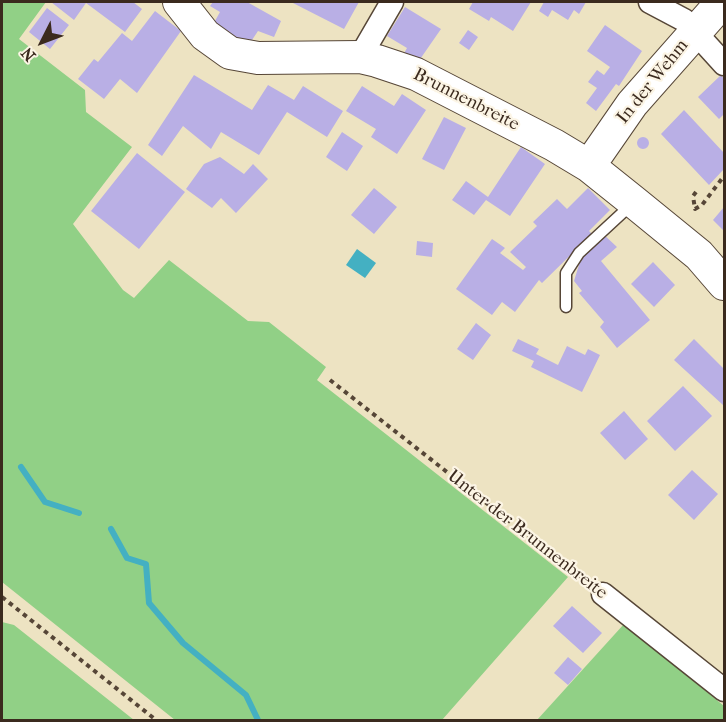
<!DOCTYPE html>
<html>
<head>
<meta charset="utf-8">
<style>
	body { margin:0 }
	#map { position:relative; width:726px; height:722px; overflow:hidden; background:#ede3c2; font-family:"IM FELL French Canon",serif }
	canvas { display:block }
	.frame { position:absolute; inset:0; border:3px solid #3b2a1e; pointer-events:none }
	.north { position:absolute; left:12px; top:12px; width:60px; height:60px; -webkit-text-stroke:4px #fcf5e5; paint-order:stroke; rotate:228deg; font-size:16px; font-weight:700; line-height:24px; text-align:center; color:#3b2a1e }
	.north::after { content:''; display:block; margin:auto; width:21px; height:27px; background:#3b2a1e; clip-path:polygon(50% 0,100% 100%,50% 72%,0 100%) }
</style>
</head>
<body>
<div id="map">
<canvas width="726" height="722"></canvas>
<div class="frame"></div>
<div class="north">N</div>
</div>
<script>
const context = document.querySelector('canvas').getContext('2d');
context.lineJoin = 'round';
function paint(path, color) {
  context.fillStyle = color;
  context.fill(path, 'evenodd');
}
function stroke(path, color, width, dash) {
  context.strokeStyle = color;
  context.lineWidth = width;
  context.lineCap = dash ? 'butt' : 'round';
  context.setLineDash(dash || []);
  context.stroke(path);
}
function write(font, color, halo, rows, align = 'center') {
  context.font = font + ' "IM FELL French Canon",serif';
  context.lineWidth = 4.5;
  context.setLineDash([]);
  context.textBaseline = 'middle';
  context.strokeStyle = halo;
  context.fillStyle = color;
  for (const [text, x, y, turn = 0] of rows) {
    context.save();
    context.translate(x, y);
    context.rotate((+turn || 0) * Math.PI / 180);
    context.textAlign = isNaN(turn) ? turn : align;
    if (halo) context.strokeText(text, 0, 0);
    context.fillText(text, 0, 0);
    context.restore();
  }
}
paint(new Path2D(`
	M2,2H46L19,39L85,90L86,112L132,147L73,224L123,290L134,298L169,260L248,321L269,322L326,367L317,380L568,577L442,720H175L2,582Z
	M2,622L14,625L134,720H2Z
	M624,624L724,706V720H537Z`), '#91d086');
paint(new Path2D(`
	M357,249L376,263L365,278L346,265Z`), '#44b0c2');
stroke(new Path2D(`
	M21,467L45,502L79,513
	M111,529L127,558L146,564L149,603L183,643L246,695L258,720`), '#44b0c2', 6);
paint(new Path2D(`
	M51,2H133L142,9L125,32L86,3L74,20Z
	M213,2H247L281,21L274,37L258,31L246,49L211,28L220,12L210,6Z
	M291,2H359L344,29Z
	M473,2H531L513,31L491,17L489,21L469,9Z
	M544,2H586L579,14L574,10L568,20L552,10L548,17L539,11Z
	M405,7L441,29L416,65L402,57L407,48L387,36Z
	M47,8L69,25L50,49L29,32Z
	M155,11L181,31L137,93L120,79L104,99L78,79L94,59L98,62L122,33L132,41Z
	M605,25L642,51L619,86L616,84L596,111L586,103L597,88L588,82L597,70L604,75L610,67L587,51Z
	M468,30L478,37L469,50L459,43Z
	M194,75L252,110L268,85L294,100L303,86L343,111L327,137L287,112L259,155L221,132L211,149L183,126L162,156L148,145Z
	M721,75L724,79V114L719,119L698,97Z
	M362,86L394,106L402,94L426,110L397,154L371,137L376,129L346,111Z
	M684,110L724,153V169L709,185L661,134Z
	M444,117L466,128L444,170L422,159Z
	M342,132L363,146L347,171L326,157Z
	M637 143a6 6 0 1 1 12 0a6 6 0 1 1-12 0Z
	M521,147L545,164L510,216L486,200L474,215L452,200L466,181L488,197Z
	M137,153L185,192L139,249L91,211Z
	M220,157L244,174L253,164L268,179L236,213L221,198L212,208L186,189L204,164Z
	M374,188L397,207L374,234L351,215Z
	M588,188L610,210L589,231L592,234L542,283L539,280L515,312L502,302L492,315L456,289L492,239L505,248L500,253L523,270L526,267L510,252L537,226L533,222L557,199L567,209Z
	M724,207V231L713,220Z
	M602,233L617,247L601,261L650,320L617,348L600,327L604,322L579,293L582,291L574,281L582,255Z
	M417,241L433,243L432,257L416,255Z
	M653,262L675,285L654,307L631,284Z
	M476,323L491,335L473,360L457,349Z
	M518,339L539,349L536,354L558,365L567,346L585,355L588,349L600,355L582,392L531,367L534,361L512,351Z
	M694,339L724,369L723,405L674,360Z
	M683,386L712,416L675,451L647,421Z
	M624,411L648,439L625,460L600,433Z
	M692,470L718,494L694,520L668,495Z
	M572,606L602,633L583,653L553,626Z
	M568,657L582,669L568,685L554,673Z`), '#b9afe5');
const lane = new Path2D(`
	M566,307V273L579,253L632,204`);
const street = new Path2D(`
	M650,2L684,20L724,64
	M360,57L392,2
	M603,594L724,690`);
const secondary = new Path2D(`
	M179,2L205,35L230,53L258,58L360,57L377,61L416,74L554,145L589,166L634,202L699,255L724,284
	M589,166L632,104L722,2`);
stroke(lane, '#564637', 13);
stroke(street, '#564637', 25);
stroke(secondary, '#564637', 34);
stroke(new Path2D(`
	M696,192L693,196L695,209L702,205L724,176
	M330,380L588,583
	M2,597L156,720`), '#564637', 4, [4.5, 4.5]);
stroke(lane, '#fff', 10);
stroke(street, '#fff', 22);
stroke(secondary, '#fff', 32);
write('18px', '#3b2a1e', '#fcf5e5', [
	["In der Wehm",653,82,-51],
	["Brunnenbreite",466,100,27],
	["Unter der Brunnenbreite",527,535,38]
]);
</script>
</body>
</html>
